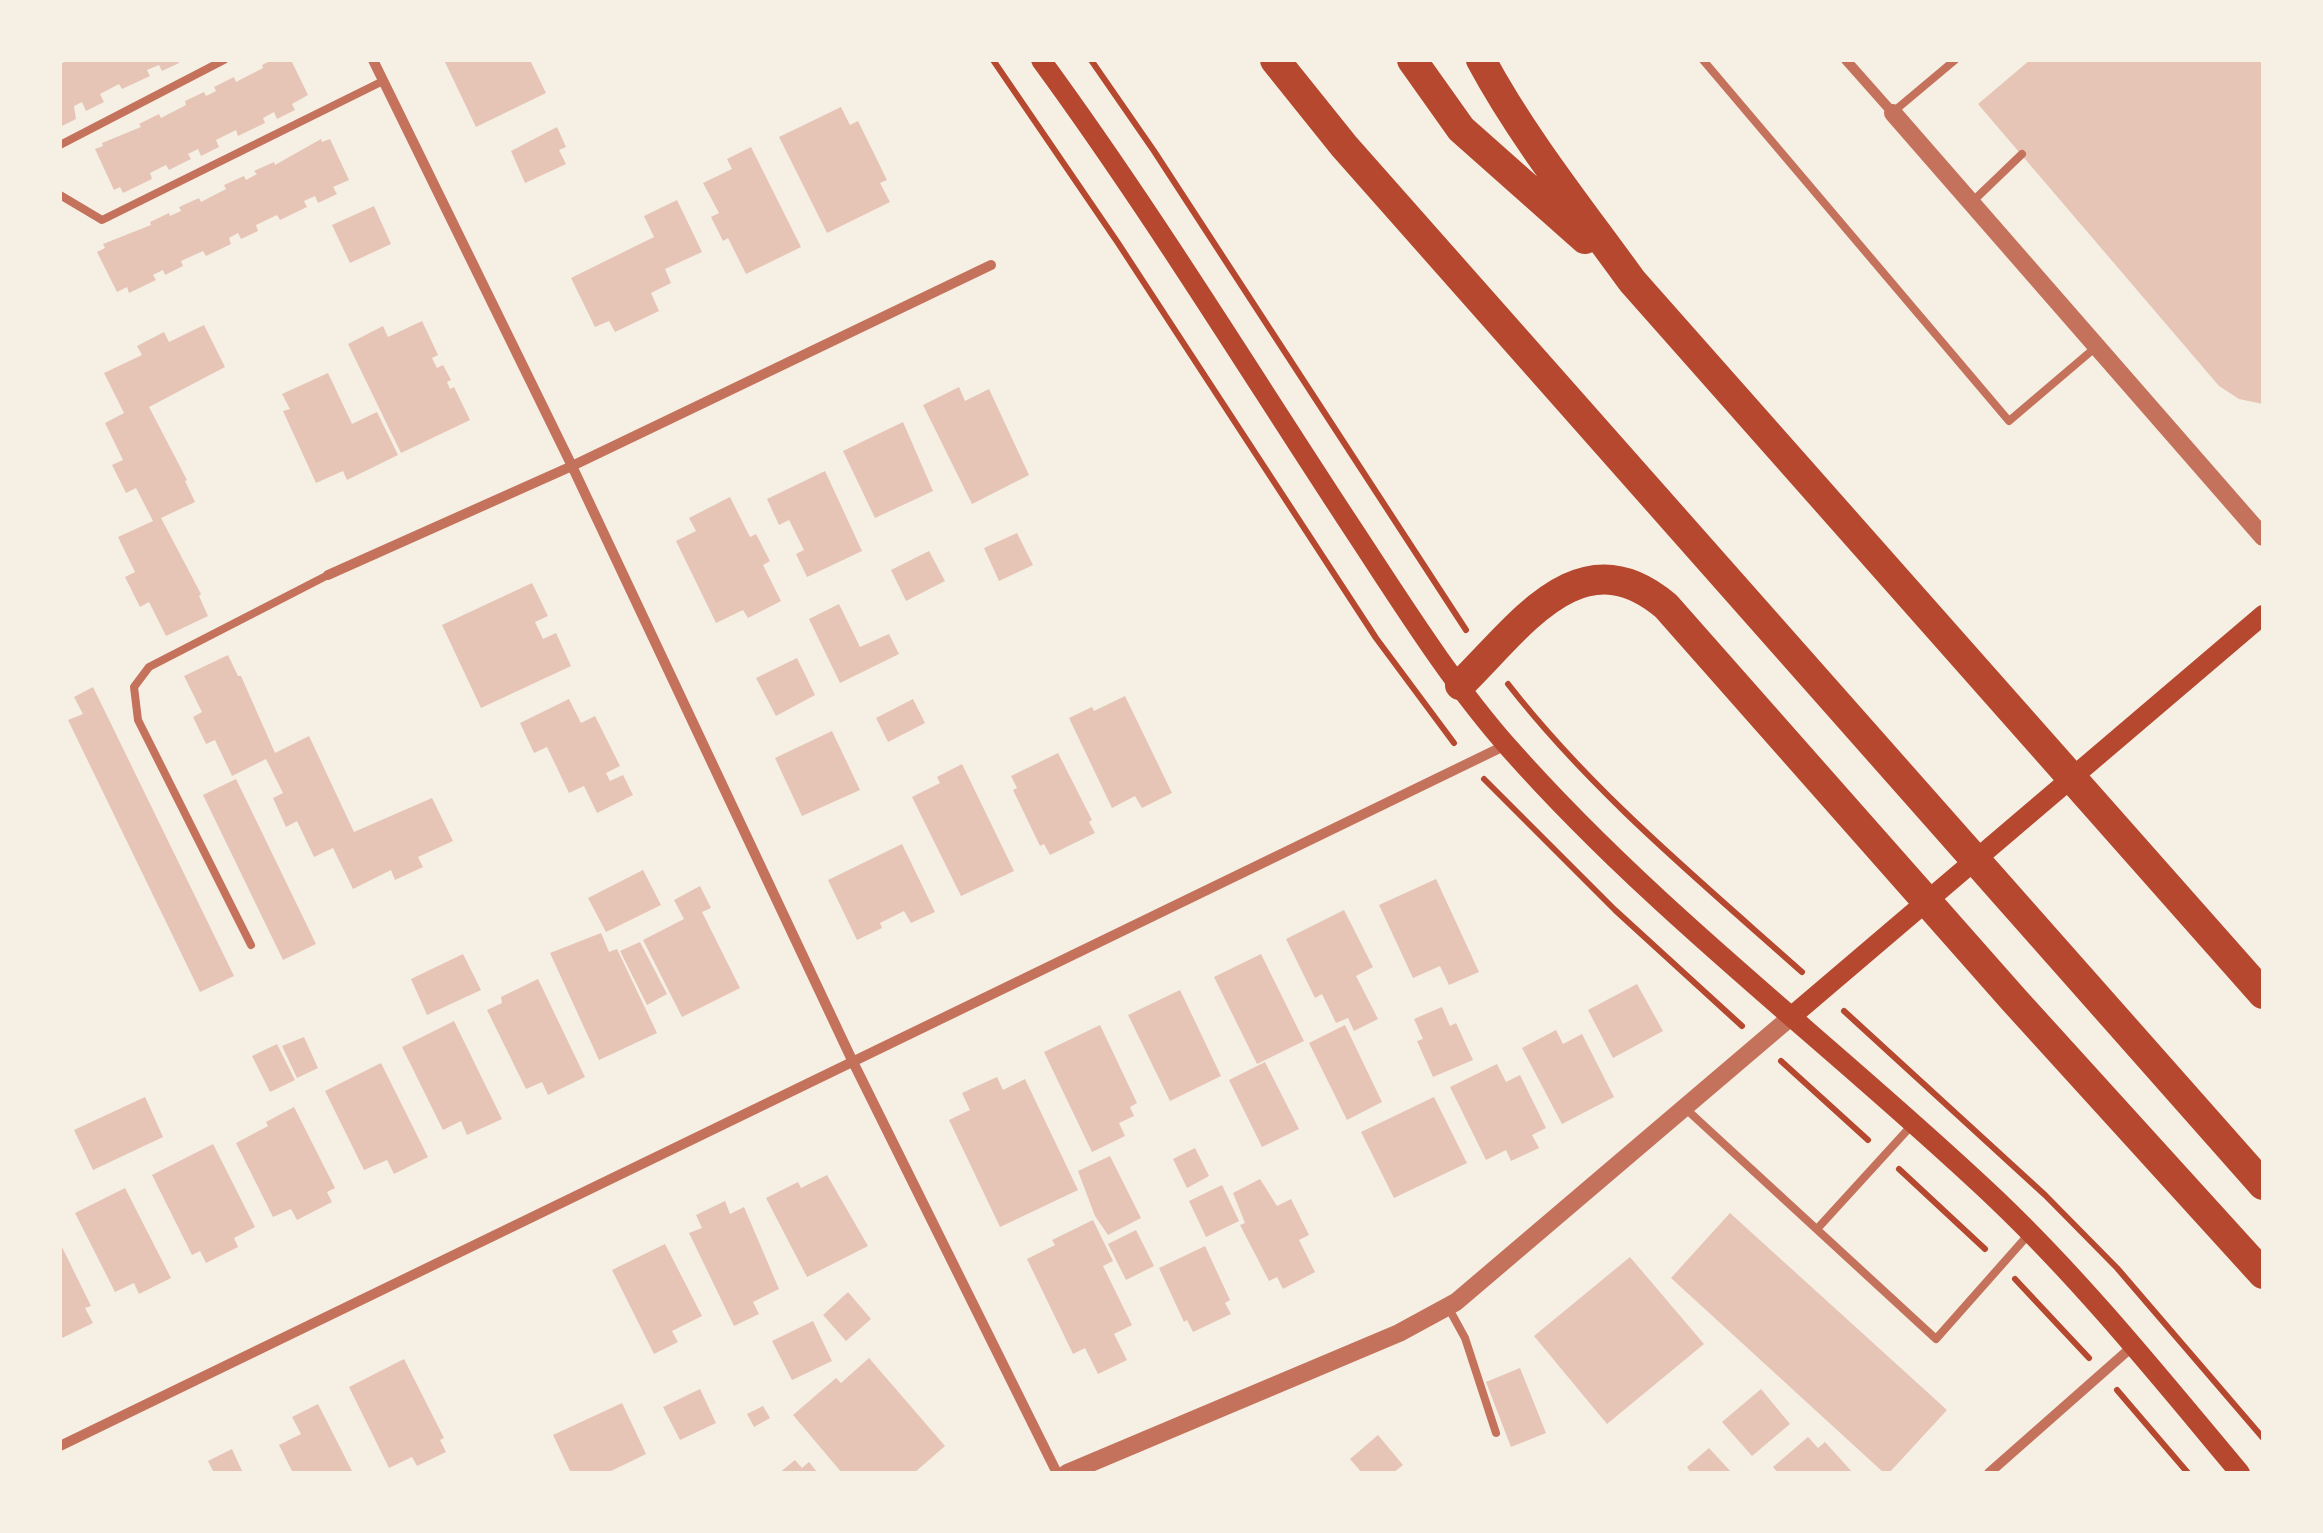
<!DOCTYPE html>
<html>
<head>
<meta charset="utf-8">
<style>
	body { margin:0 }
	#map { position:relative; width:2323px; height:1533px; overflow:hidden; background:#f6efe4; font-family:Montserrat,sans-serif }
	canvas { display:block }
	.frame { position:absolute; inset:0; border:62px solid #f6efe4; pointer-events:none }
</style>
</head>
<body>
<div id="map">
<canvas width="2323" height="1533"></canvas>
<div class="frame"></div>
</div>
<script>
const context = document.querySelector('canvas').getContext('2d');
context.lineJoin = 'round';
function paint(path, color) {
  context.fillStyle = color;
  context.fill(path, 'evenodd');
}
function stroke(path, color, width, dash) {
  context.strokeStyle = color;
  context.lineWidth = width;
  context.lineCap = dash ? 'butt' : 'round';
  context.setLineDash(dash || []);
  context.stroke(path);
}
paint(new Path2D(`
	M68,60H177L179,63L162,71L159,65L147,70L150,76L122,89L119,84L100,94L104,102L86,111L82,102L74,106L76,119L60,127V64Z
	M272,60H291L308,95L292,104L295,110L277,119L274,112L263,118L265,123L238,136L236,130L216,140L219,147L201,156L198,149L188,154L191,159L169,170L166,165L150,173L152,179L123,193L120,187L114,190L95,149L103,146L102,143L141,127L139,124L159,114L161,118L186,105L185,101L204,92L206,96L216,91L214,87L234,77L236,82L263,68L262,65Z
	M444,60H530L546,93L476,127Z
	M2030,60H2263V404L2239,399L2219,386L1978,104Z
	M841,107L850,125L858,121L887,180L880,183L890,202L827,233L779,137Z
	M557,127L566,147L559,150L566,164L525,183L511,151Z
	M321,139L322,142L330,139L349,180L333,187L337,194L318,203L315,196L304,201L307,207L280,220L277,215L256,225L258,231L241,239L238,233L229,238L231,244L206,256L203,251L181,261L183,266L165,275L163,270L153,275L156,280L129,293L127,287L117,292L97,252L105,248L103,244L151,225L150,222L169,213L170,216L181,211L179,207L199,198L201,202L226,189L224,185L244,176L246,180L257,174L254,171L274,162L275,165Z
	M751,147L801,247L746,274L728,238L723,241L711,217L719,213L703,183L732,169L727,159Z
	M677,200L702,252L665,269L671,283L651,293L659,311L615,332L609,321L595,327L571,278L654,237L644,216Z
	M374,206L391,244L350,263L332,225Z
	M422,321L438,355L432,358L437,368L443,365L451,380L447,382L450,389L454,387L470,420L401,453L348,344L383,326L388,337Z
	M204,325L225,367L149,407L187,480L185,481L195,502L161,518L201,594L199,596L208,616L166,636L149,602L140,607L125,577L135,572L118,537L153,521L136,488L126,493L112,465L123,460L105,423L124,413L104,373L142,355L137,346L164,332L169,342Z
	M328,373L352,424L377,412L398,455L347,480L343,471L316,483L283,411L290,409L282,394Z
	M959,387L965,401L989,389L1029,475L972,504L923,405Z
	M903,422L933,491L875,518L843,451Z
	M825,471L862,551L807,577L796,554L804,550L789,520L779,525L767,499Z
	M730,497L750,537L756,534L770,561L763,565L781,601L748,618L743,610L716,623L676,541L696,531L689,518Z
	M1017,533L1033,565L999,581L984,548Z
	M929,551L945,581L906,601L891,570Z
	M532,583L548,616L535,622L543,639L556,633L571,666L481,708L442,625Z
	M839,604L860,647L889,634L899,654L840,683L809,619Z
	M228,655L238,676H241L275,753L309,736L354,832L432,798L453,841L418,857L423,867L395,880L391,870L353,889L333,848L314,857L297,821L286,827L273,798L283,793L266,759L232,776L215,740L206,744L193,717L202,712L184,676Z
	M797,658L815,695L776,716L756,678Z
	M93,687L234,976L200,992L68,720L83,714L74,697Z
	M1125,696L1172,793L1142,808L1135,796L1112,808L1069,718L1092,707L1094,711Z
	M569,699L581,723L595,716L620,766L606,773L610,781L623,775L633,795L597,813L584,786L569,793L547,747L534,753L520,723Z
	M913,699L925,723L888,742L876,718Z
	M832,731L860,790L802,816L775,758Z
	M1058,753L1092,820L1089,822L1095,833L1050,855L1044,844L1040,846L1013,790L1017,788L1011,776Z
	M962,764L1014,871L961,896L912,797L940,783L937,777Z
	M236,779L316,944L283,960L203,795Z
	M902,844L935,912L911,923L904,911L880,923L882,928L857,940L828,880Z
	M643,870L661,905L606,932L588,898Z
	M1436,879L1479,972L1449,985L1440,966L1413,978L1379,905Z
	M700,886L711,908L702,912L740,988L682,1017L643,940L684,919L674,900Z
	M1344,910L1373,967L1356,976L1378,1019L1354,1031L1348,1018L1336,1023L1322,994L1315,998L1286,939Z
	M601,933L609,952L617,949L657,1033L599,1060L550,953Z
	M640,942L667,994L647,1005L620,951Z
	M463,954L481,990L427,1015L411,979Z
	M1261,954L1304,1041L1257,1064L1214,977Z
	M538,979L585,1077L548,1095L542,1082L526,1089L487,1010L502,1003L501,997Z
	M1637,984L1663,1031L1613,1058L1588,1010Z
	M1180,990L1221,1076L1170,1101L1128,1015Z
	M1442,1007L1450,1026L1456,1023L1473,1060L1433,1077L1417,1041L1423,1039L1414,1019Z
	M454,1021L502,1119L467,1135L461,1121L443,1130L402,1047Z
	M1100,1025L1137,1103L1130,1107L1134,1116L1119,1123L1125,1136L1092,1152L1044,1052Z
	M1345,1025L1382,1102L1347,1120L1309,1043Z
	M1556,1030L1563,1044L1582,1034L1614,1097L1562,1124L1522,1048Z
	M304,1037L318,1068L297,1078L282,1046Z
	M277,1044L295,1080L270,1092L252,1056Z
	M1265,1062L1299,1129L1262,1147L1229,1080Z
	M381,1063L428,1157L394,1174L387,1160L364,1170L325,1091Z
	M1497,1064L1506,1082L1520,1075L1546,1128L1532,1135L1539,1148L1511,1161L1506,1150L1486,1160L1450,1087Z
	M997,1077L1003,1090L1025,1079L1078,1190L1000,1227L949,1120L970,1110L962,1093Z
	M145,1097L163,1137L93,1170L74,1130Z
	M1434,1097L1467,1163L1394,1198L1361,1132Z
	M294,1107L335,1188L327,1192L332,1202L297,1220L291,1209L273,1217L236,1143L268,1126L266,1122Z
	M213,1144L255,1227L234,1238L238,1247L206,1263L200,1251L192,1255L152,1175Z
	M1195,1148L1209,1176L1187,1188L1173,1159Z
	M1110,1156L1141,1218L1108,1235L1095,1216L1078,1171Z
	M827,1175L868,1246L807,1277L766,1198L798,1182L801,1188Z
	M1260,1179L1277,1206L1291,1199L1309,1235L1299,1240L1315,1272L1283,1289L1277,1277L1269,1281L1240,1225L1245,1223L1233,1193Z
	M1222,1185L1239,1221L1206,1237L1189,1201Z
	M125,1188L171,1278L139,1294L134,1283L115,1292L75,1213Z
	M725,1201L730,1214L744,1207L779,1289L753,1302L759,1314L734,1326L689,1233L702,1228L696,1215Z
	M1730,1213L1947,1410L1889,1473H1884L1671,1278Z
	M1093,1220L1113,1261L1103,1266L1132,1325L1114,1334L1127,1360L1098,1374L1085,1348L1073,1354L1027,1259L1055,1245L1052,1240Z
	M1136,1230L1154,1266L1126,1280L1108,1244Z
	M60,1243L91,1306L85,1308L93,1323L60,1339Z
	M665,1244L702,1316L672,1331L678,1342L654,1354L612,1270Z
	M1205,1246L1230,1300L1225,1303L1231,1314L1193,1332L1187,1320L1184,1322L1159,1268Z
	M1630,1257L1704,1344L1607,1424L1534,1336Z
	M848,1292L871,1319L846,1341L823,1315Z
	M813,1321L832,1361L792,1380L772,1341Z
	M869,1358L945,1446L914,1473H842L793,1415L836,1378L841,1383Z
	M404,1359L444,1438L440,1440L446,1452L417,1466L412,1457L389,1468L349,1387Z
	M1520,1368L1546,1433L1511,1447L1486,1382Z
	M700,1389L716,1423L680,1440L663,1407Z
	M1761,1389L1790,1424L1752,1456L1722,1422Z
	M622,1403L646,1454L607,1473H571L553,1435Z
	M318,1404L353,1473H293L279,1445L301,1434L292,1417Z
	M763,1406L770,1418L754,1427L747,1414Z
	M1378,1435L1403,1465L1393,1473H1362L1350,1459Z
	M1808,1437L1818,1448L1825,1442L1853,1473H1778L1773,1467Z
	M1709,1448L1732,1473H1691L1687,1467Z
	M232,1449L243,1473H214L208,1461Z
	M795,1460L802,1468L809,1462L818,1473H779Z`), '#e6c5b7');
stroke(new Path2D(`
	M993,60L1118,243L1376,638L1454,743
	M1091,60L1154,151L1466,630
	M1508,684C1592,792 1700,881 1802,972
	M1484,779L1615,910L1742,1026
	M1844,1011L2045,1195L2117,1268L2263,1438
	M1781,1061L1868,1140
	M1899,1169L1985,1249
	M2015,1279L2089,1358
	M2117,1390L2188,1473`), '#b5482f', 6);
stroke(new Path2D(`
	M1703,60L2009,421L2096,347
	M1893,112L1955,60
	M60,145L224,60
	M60,195L102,220L383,81
	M1971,203L2022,154
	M251,945L138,720L134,687L149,667L328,575
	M1686,1109L1936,1339L2029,1234
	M1817,1229L1912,1125
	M1448,1307L1465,1338L1496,1433`), '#c5725c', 8);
stroke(new Path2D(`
	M373,60L572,466L852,1060L1057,1473
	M1846,60L1893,113
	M328,575L572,466L991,265
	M60,1446L1506,745
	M1989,1473L2133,1346`), '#c5725c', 10);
stroke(new Path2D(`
	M1893,113L2263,537
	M1067,1473L1399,1333L1456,1302L1792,1016`), '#c5725c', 18);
stroke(new Path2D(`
	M1041,60C1150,209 1246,366 1347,520C1398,597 1448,679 1510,749C1657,915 1837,1048 1997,1200C2085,1284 2162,1380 2240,1473
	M1792,1016L2263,615`), '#b5482f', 20);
stroke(new Path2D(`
	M1275,60L1344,146L2263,1185
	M1412,60L1461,129L1585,239
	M1481,60C1523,138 1580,209 1632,281L2263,994
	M1460,685C1519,628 1580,533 1666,606L2014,1000L2263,1274`), '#b5482f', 30);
</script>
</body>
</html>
